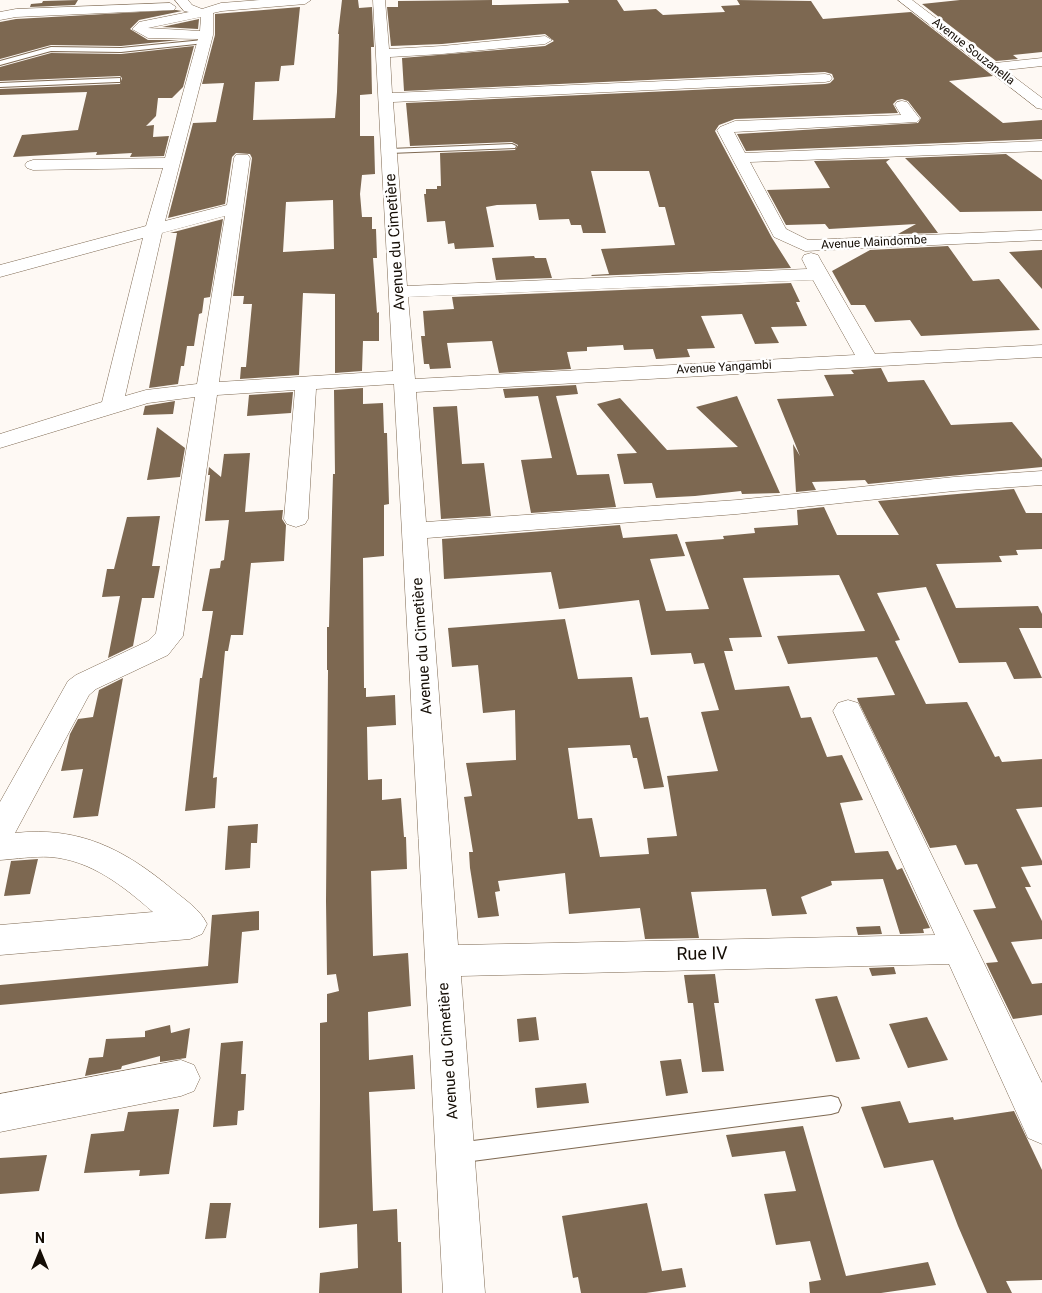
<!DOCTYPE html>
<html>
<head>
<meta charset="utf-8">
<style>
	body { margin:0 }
	#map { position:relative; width:1042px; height:1293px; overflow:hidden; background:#fef9f4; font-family:Roboto,sans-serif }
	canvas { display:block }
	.north { position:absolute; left:15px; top:1228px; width:50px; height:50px; -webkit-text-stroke:4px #fff; paint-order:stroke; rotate:0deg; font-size:14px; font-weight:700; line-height:20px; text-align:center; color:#140d05 }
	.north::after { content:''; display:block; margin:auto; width:18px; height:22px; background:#140d05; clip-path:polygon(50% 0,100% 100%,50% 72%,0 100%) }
</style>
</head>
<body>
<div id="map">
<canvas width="1042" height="1293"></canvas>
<div class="north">N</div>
</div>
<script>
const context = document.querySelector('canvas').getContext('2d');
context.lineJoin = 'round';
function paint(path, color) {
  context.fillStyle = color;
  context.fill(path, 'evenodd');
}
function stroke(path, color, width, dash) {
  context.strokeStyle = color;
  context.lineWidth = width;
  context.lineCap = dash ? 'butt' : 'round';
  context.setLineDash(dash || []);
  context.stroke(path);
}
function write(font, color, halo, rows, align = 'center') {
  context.font = font + ' Roboto,sans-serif';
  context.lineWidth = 5;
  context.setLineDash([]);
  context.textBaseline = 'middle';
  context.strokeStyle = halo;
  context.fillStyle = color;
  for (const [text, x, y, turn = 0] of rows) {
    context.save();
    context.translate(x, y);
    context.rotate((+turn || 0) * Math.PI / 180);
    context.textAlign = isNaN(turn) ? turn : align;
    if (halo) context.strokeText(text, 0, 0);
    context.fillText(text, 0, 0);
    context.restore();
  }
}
paint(new Path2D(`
	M78,0L75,5L30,7L31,4L42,3L43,1Z
	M342,0H358L359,8L372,7L374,47H371L372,94L360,95V136H374L375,174L362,175L360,194L362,217H372V229H376L377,258H373L377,313L379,312V341H363L362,371L335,373V294L303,293L299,375L240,379L241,367H246L252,304H243L244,296H233L252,158L250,154L236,153L232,157L225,204L168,218L193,123L216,122L224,83L202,84L215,35V14L300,7L294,65L281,66L279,81L255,82L253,120L335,118L337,92L339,34H338ZM333,200L334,249L283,252L286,202Z
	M492,0V5H500L569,3L568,0H617L624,11L656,9L663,15L725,12L721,6L740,5L737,0L811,1L823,19L911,12L993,76L949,81L1003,123L1042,120V139L746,151L737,134L918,123L921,118L908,101L902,99L897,100L893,104L898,113L735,119L719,125L715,131L772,238L791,268L592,276L591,275L609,274L601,249L675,245L665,207H659L649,171H591L606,233H583L581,225H571L569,219L539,220L536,204L497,205L486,207L494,247L455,249L454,243L448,244L445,221L427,222L424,194H426V189H437V186H441L440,153L515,150L518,145L512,142L410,146L406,103L825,84L830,83L834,79L832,74L825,72L404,91L402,58L545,46L554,41L545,34L442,44L391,46L387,7H398V1Z
	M960,0H1042V52L1013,55L1018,59L996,61L922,4Z
	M176,10L182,11L139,20L130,29L148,40H179L121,46L51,45L0,59V22L16,19Z
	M199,19L198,29L162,27Z
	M194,46L183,87L172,98H158L156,116L146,126L154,125L153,137L169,136L164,156L130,157L132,153L96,155L97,152L13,157L22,135L78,130L87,92L0,95V89L120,84L122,78L120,76L0,81V67L51,53L121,54Z
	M1006,154L1042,180V211L960,212L905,158Z
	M890,159L886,162L938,233L898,234L916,224L829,229L825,224L786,225L767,190L830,188L814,161Z
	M223,219L210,297L204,298L202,313L199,314L194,346H187L184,366H181L178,384L149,388L177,233H170Z
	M948,246L973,281L999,279L1040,330L921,336L910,320L875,322L865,305H851L832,271L870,250Z
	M1042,250V289L1009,252Z
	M534,256L535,258H546L552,278L496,280L492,258Z
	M791,283L800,302H796L807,326L771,327L779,343L755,344L742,314L701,316L715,348L687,349L690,357L656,359L653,349L624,350L623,345L587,347V351L567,352L571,369L499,373L492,341L447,343L451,368L430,369L429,364H424L421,336H425L423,311L454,309L452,297Z
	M881,368L888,382L924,380L951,425L1012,422L1042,459V467L868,484L865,480L812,482L816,490L796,492L793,444L800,456L777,399L834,396L824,375L854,374L851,370Z
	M576,385L578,394L556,396L577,475L609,474L616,507L531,513L521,460L552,458L538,396L505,398L503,389Z
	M363,388V404L383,403L384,433H387L389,504L384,505V556L363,558L364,688H366V697L395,695L396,725L367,727L368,780L382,779V800L401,798L404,837H406L407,869L371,871L373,956L408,953L411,1006L368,1012L369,1060L413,1055L415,1089L369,1092L373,1211L397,1209L398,1242H401L402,1293H319L320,1273L358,1268L357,1224L319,1228L320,1102V1023L327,1022V994L339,991L336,974L327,975L326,901L328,670H327V627H329L333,474H335L334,390Z
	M293,392L291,413L247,416L249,395Z
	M737,396L780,493L742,494L741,491L695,496L656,498L652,483L624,484L617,454L637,453L597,404L620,398L667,450L738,447L696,407Z
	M175,401L173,414L143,415L145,406Z
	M457,406L462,464L484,463L491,516L441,519L433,407Z
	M157,427L185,448L180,477L147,480Z
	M250,453L245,512L283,510L282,519L286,525L284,561L251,563L243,635H231L228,651H225L213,778L217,777L215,808L185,811L200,678H202L213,611H202L210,569L220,568L221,561L224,560L229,520L205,521L210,475H208L209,467L221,477L224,454Z
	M1014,489L1026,513H1042V549L1016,550L1018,555L999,556L1002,562L936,564L956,608L1038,606L1042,614V628H1019L1042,678L1014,679L1006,662L959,663L926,587L877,593L900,640L895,641L926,704L967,702L995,757L999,756L1002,762L1042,759V807L1016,809L1042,861V865L1021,867L1031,887H1025L1042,921V939L1011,942L1032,984L1042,983V1015L1013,1019L986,963L998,962L973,910L996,908L977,864L965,865L956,845L930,848L858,701L857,698L895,695L877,657L788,664L777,636L865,631L839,575L743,578L762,637L729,638L733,651H724L735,690L789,686L801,718L811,717L827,757L842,755L863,800L840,803L855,853L888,851L897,870L902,868L930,928L923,929L924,933L900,934L883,879L831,881L832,885L801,897L807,914L772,916L766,889L691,892L699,938L645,939L640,908L569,914L565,873L498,881L500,891L495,892L499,916L478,918L470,868L469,852H473L464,797L472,796L466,763L516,760L515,710L483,713L478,665L452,667L448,628L565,619L578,679L632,677L640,718L648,717L664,787L644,789L637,758H633L630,745L568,748L578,819L592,818L600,857L649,854L647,838L677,836L667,776L718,771L701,712L719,710L704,663L694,664L691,653L651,655L639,600L559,609L551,572L444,579L442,539L620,525L623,538L677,534L685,556L650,559L666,611L709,609L685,542L724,539L723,536L755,533L754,528L798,525L797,510L824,507L837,535H899L878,501Z
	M160,516L152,566H160L154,598H142L133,646L108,658L120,596L102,597L107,569H114L127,517Z
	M123,678L98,816L73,818L83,769L61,771L70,734L78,719L93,717L99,690Z
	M258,824L257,843H251L250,868L225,870L228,826Z
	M38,859L30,894L4,896L11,861Z
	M259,911V930L242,932L238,983L0,1005V985L208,966L212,915Z
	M880,926L882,934L858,935L856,927Z
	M894,967L896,974L872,976L869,968Z
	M715,974L719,1003H714L724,1071L702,1072L693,1003H688L684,975Z
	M837,996L860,1059L836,1062L815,999Z
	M536,1017L539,1040L519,1042L517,1019Z
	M927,1017L948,1060L908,1068L889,1024Z
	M170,1025L171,1033L190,1028L186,1058L160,1062V1056L122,1066L121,1069L85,1076L89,1058L103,1057L106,1039L145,1037V1031Z
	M243,1041L241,1074H246L244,1110L238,1111L237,1125L213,1127L221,1043Z
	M681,1059L688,1093L666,1096L660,1061Z
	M586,1083L589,1103L537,1108L535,1088Z
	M900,1101L909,1123L953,1117L954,1120L1014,1111L1042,1170V1280L1006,1281L1012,1293H987L958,1226L933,1160L884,1168L861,1107Z
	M179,1109L169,1174L139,1176L140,1170L84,1173L91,1134L124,1131L128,1112Z
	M803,1126L846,1276L928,1262L936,1285L881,1293H810L809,1282L821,1280L810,1241L776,1245L764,1194L796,1191L785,1151L732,1157L726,1135Z
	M47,1155L39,1191L0,1194V1158Z
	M210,1203H231L226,1238L205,1239Z
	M647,1203L662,1271L682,1268L686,1287L646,1293H581L578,1277L573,1278L562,1216Z`), '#7d6851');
const service = new Path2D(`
	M203,40L206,42L205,43L121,52L51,51L0,65V61L51,47L121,48Z
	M120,78V82H117L0,87V83Z
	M512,144L516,146L515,148L390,153L386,151L390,149Z
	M831,1096L838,1098L841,1105L838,1112L831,1114L457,1163L450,1160L447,1153L450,1146L457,1143Z`);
const minor = new Path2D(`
	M175,0H188L192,5L202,9L221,3L260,0H311L305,4L222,11L213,13V35L165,221L227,205L234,158L236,155H248L250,158L219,382L393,371L373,0H385L389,49L442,46L545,36L552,40L545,44L442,54L390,57L392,93L825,74L830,75L832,78L830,81L825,82L393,102L407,286L807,269L802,259L804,255L811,253L818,255L820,259L875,354L1042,345V357L416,392L426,522L737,500L954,477L1042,471V485L954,491L737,514L427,538L458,945L935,935L833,711L838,703L848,700L858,703L1042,1083V1144L1028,1138L949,964L461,976L485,1293H443L394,384L316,389L308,519L305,524L296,527L287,524L284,519L295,390L217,395L183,636L168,655L96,689L89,695L15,833C79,826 124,849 172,889C185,900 200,909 207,924L202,934L190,939L0,955V925L153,912C123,886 91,860 50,857C33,856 16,859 0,860V802L68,681L76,675L148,641L156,633L195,397L148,403L0,448V434L102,402L143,238L0,277V265L146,226L163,168L33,170L27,168L25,165L27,162L33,160L165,158L198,39L148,38L132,29L139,22L189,12L184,11ZM201,17L200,31L148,28ZM225,216L197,384L146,390L125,396L162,233ZM813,280L855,355L415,379L408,297Z
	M898,0H912L995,63L1042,58V66L1005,70L1042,98V109L1037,108Z
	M170,3L176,7L174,10L16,17L0,20V12L16,9Z
	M902,101L907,102L920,119L917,122L734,132L745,153L1042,141V151L750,162L786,229L808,240L1042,230V240L805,251L774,237L717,130L720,127L735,121L901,115L895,105L897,102Z
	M181,1060L194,1065L200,1078L194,1091L181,1096L0,1132V1094Z`);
stroke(service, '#7e6952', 2);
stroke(minor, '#7e6952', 1);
paint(service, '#fff');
paint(minor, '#fff');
write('12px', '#140d05', '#fff', [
	["Avenue Souzanella",973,52,38],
	["Avenue Maindombe",874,243,-3],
	["Avenue Yangambi",724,368,-3]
]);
write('15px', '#140d05', '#fff', [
	["Avenue du Cimetière",396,242,-94],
	["Avenue du Cimetière",423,646,-94],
	["Avenue du Cimetière",449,1051,-94]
]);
write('18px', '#140d05', '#fff', [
	["Rue IV",702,955,-1]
]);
</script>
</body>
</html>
